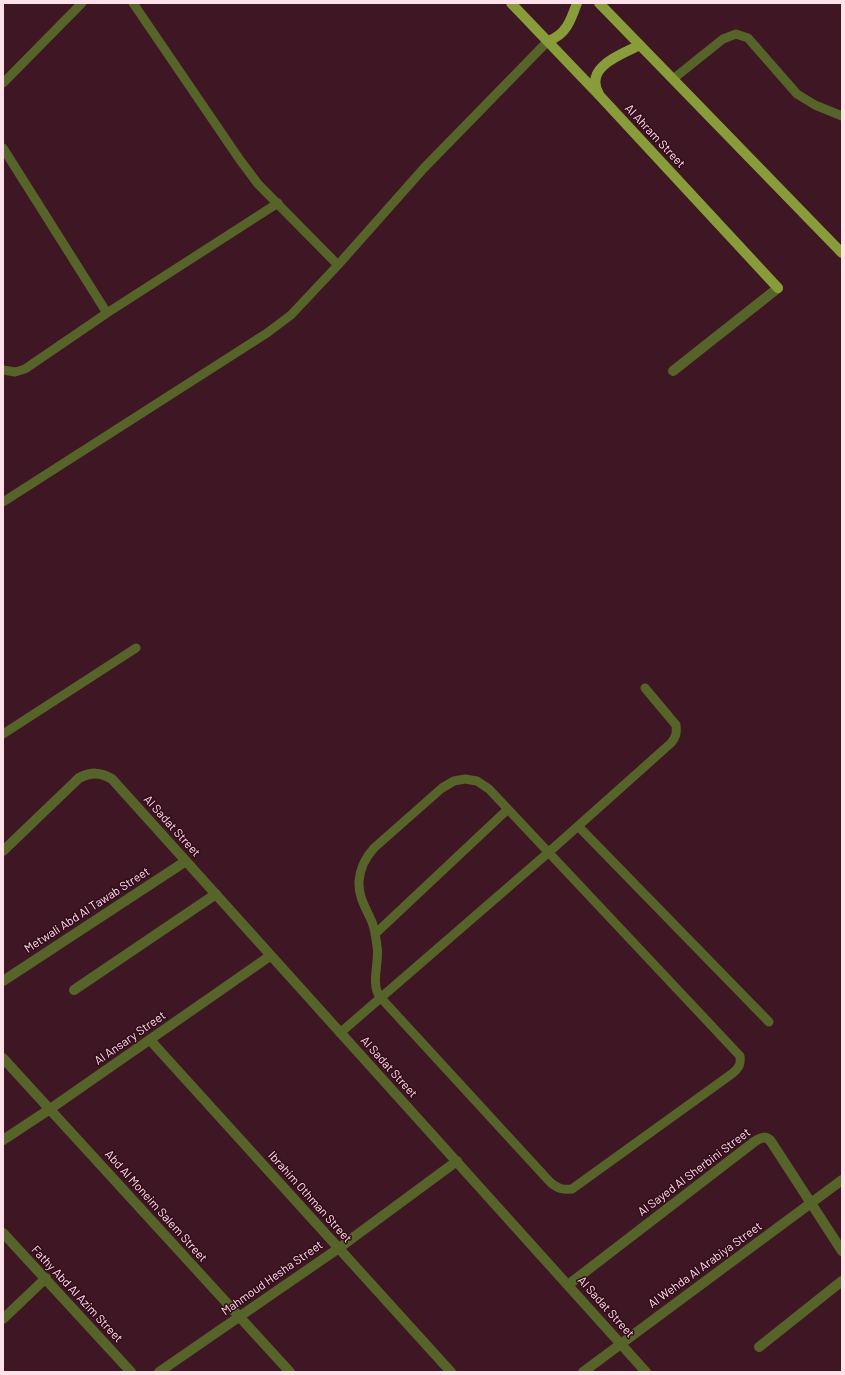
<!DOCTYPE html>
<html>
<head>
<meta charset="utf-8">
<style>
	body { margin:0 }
	#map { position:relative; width:845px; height:1375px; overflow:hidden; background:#3f1624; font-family:Barlow,sans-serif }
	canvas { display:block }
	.frame { position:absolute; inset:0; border:4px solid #fee1e9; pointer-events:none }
</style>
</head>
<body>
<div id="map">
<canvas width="845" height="1375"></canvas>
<div class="frame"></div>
</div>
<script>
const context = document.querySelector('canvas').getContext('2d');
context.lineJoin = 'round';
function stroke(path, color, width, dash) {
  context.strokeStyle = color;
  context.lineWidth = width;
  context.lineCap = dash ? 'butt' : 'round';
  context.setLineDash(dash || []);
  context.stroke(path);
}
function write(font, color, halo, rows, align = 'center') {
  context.font = font + ' Barlow,sans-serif';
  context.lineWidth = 3;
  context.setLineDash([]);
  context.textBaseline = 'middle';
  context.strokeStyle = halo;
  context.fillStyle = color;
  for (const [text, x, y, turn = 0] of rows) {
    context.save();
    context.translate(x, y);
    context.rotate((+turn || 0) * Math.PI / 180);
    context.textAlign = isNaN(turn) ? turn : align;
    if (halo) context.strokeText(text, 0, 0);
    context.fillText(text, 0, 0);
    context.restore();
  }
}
stroke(new Path2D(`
	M133,3L240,160L258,184L338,265
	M673,79L723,39L736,34L748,38L797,94L815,105L842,116
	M3,83L82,3
	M3,148L107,313L278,203
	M3,370L15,372L25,369L107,313
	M3,502L267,333L291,315L338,265L424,168L548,41
	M3,734L136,648
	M465,779L477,781L489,789L740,1056C741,1064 739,1068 733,1073L572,1189C563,1190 558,1189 550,1182L380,997C370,983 380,962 377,946C376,938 375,930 372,922C366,908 358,897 359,881C360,868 365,858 374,848L442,788L454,781Z
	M578,826L769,1022
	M375,934L508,809
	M340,1033L549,852L671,743C676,737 677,733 676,725L645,688`), '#566329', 9);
stroke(new Path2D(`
	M673,371L778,288
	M3,851L79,778C91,772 100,772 112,779L646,1372
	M3,981L186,861
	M74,990L216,894
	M150,1040L451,1372
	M3,1058L290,1372
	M3,1140L50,1109L270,956
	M3,1233L131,1372
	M568,1285L754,1142C761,1137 767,1135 772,1143L842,1251
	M3,1319L46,1278
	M759,1347L842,1281
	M159,1372L339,1248L457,1161
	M583,1372L842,1180`), '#566329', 10);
stroke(new Path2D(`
	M511,3L600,96L778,288
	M599,3L842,253
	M548,41C566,35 571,20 577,3
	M599,94C583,67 622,54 640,45`), '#889d3a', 10);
write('12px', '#fee1e9', '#340b1b', [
	["Al Ahram Street",655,136,47],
	["Al Sadat Street",172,826,48],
	["Metwali Abd Al Tawab Street",87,910,-33],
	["Al Ansary Street",130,1038,-35],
	["Al Sadat Street",389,1067,48],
	["Al Sayed Al Sherbini Street",694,1172,-37],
	["Ibrahim Othman Street",310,1197,48],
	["Abd Al Moneim Salem Street",156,1206,48],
	["Al Wehda Al Arabiya Street",705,1265,-36],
	["Mahmoud Hesha Street",272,1278,-35],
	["Fathy Abd Al Azim Street",77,1294,47],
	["Al Sadat Street",606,1307,48]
]);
</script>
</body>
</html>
